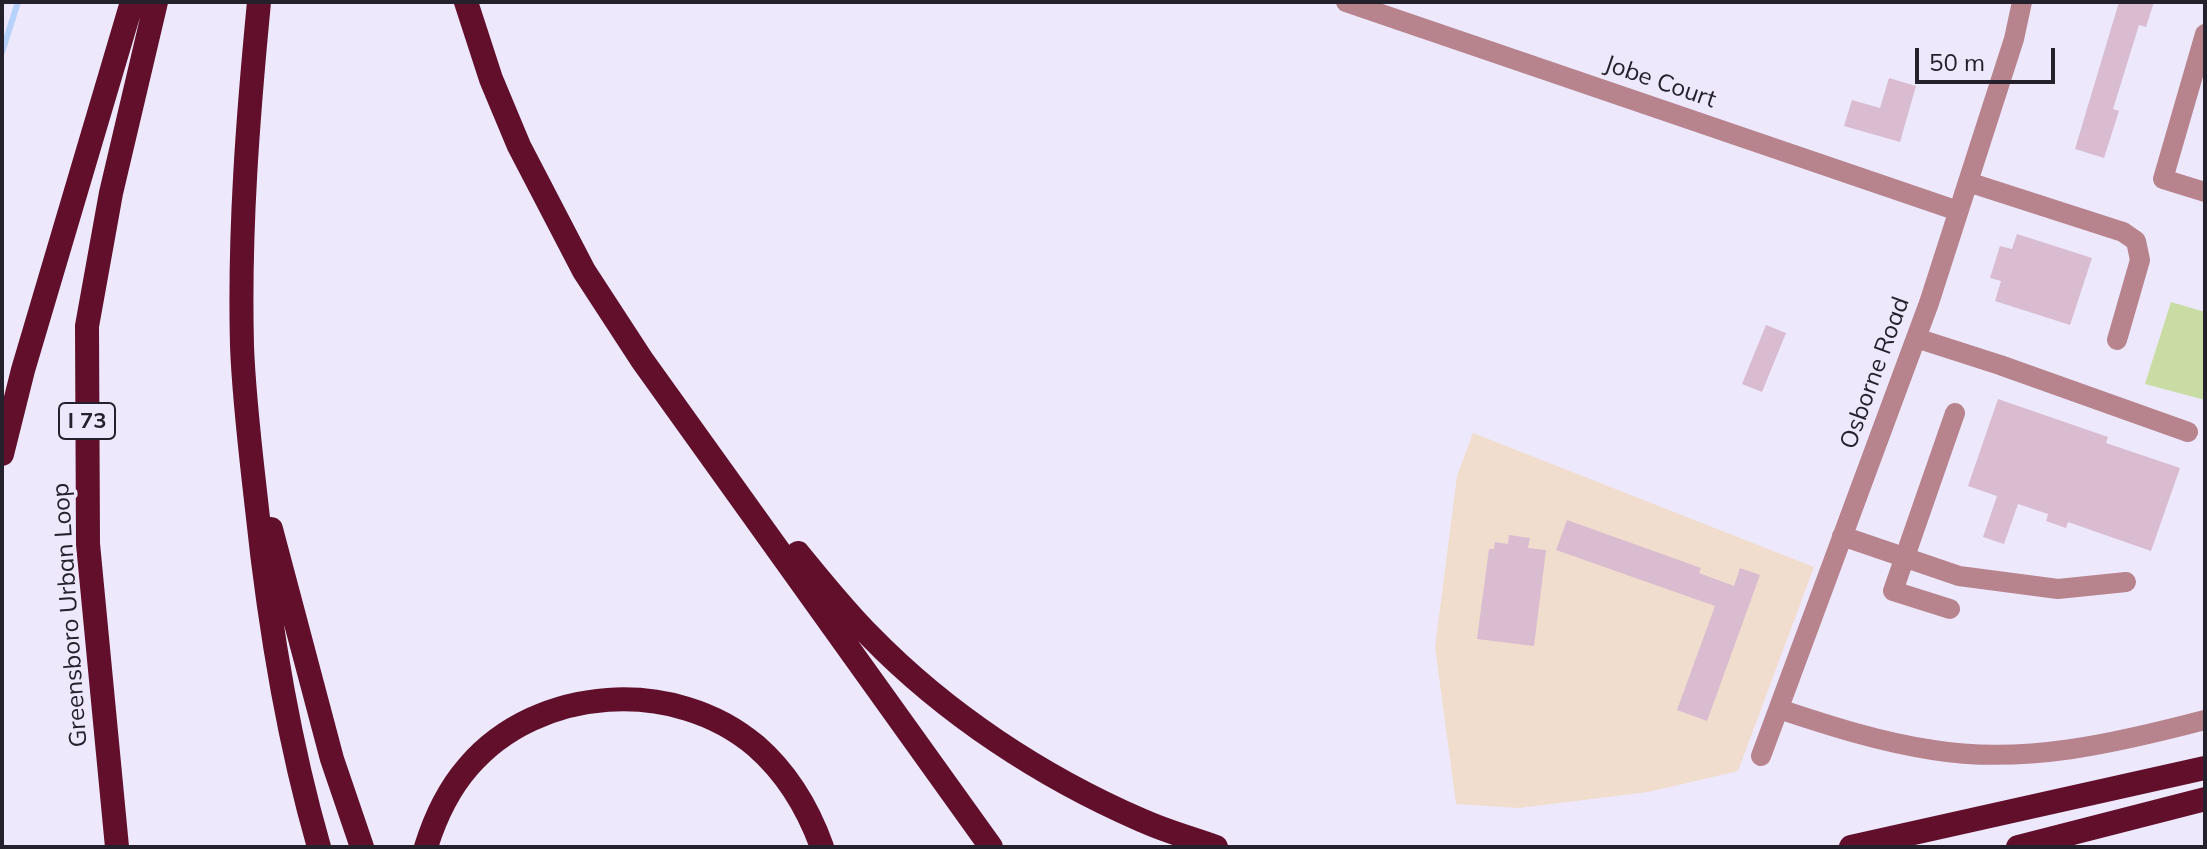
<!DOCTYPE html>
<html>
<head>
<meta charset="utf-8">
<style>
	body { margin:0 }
	#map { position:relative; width:2207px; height:849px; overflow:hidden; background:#ede8fb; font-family:Mulish,sans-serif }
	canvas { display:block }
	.frame { position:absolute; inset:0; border:4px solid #24212c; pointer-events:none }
	.scale { position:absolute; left:1915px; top:48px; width:140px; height:36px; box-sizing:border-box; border:4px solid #24212c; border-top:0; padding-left:10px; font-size:24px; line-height:28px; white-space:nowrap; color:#24212c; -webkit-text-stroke:6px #ede8fb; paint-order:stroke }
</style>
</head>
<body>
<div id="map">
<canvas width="2207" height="849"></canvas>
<div class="frame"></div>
<div class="scale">50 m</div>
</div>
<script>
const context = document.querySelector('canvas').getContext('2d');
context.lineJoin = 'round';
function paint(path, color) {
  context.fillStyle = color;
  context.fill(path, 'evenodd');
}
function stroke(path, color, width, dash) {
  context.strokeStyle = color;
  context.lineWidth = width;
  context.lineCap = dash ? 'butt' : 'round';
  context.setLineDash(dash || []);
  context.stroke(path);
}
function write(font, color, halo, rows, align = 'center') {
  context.font = font + ' Mulish,sans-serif';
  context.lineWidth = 7;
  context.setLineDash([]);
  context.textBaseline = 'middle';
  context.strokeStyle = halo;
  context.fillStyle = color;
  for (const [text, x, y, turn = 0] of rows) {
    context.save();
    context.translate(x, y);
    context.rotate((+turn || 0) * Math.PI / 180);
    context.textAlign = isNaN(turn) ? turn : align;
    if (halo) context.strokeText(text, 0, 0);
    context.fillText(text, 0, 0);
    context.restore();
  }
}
paint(new Path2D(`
	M1473,433L1814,567L1738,771L1648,792L1519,808L1456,804L1435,647L1457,476Z`), '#f1ddce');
paint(new Path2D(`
	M2171,302L2205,312V400L2145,384Z`), '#c8dca3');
stroke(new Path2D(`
	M2,52L18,2`), '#b5d1fc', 6);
paint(new Path2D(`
	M2119,2H2154L2146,27L2139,25L2113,109L2119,111L2104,158L2075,149Z
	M1889,78L1916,86L1900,142L1844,126L1852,100L1880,108Z
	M2017,234L2092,258L2070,325L1995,301L2001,281L1990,278L2000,246L2012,249Z
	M1766,325L1786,333L1762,392L1742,384Z
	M1998,399L2108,437L2106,443L2180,468L2151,551L2068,522L2066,528L2046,521L2048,514L2018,504L2004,544L1983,537L1997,496L1968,486Z
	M1567,520L1701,568L1699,573L1734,586L1740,568L1760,575L1707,721L1677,710L1715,606L1556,550Z
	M1509,535L1530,538L1528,548L1546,550L1534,646L1477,639L1489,549H1494L1495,542L1508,544Z`), '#d9bcd0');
stroke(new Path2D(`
	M1346,2L1958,211
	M2205,34L2163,179L2205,192
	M1968,182L2123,232L2136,241L2140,260L2117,340
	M1916,338L2000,365L2188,432
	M1842,536L1959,576L2058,589L2126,582
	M1950,609L1893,591L1955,413
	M1779,709C1830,726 1880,742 1933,750C2024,765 2117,743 2205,720
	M1761,756L1929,303L2014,39L2022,2`), '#b7838d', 20);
stroke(new Path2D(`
	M259,2C248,116 239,231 242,346C244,400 251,455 257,509C269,623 287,736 319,847
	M466,2L491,79L519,146L584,271L642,360L991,847
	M2,454L23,370L132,2
	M271,529L332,759L362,847
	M798,553C821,581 844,610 870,636C946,714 1042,777 1141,820C1165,831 1191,838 1216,847
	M117,847L88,544L87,326L111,193L156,2
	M426,847C435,818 448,790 468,767C538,685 675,677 756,746C788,774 808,808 822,847
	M1851,847L2205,768
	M2018,847L2205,799`), '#610f2b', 24);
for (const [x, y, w] of [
	[87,421,56]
]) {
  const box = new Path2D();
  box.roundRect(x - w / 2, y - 18, w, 36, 6);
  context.fillStyle = '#ede8fb';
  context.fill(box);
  stroke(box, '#24212c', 2);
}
write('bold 22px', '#24212c', null, [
	["I 73",87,421]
]);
write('24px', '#24212c', '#ede8fb', [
	["Jobe Court",1660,82,19],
	["Osborne Road",1875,373,-70],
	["Greensboro Urban Loop",70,615,-94]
]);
</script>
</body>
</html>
